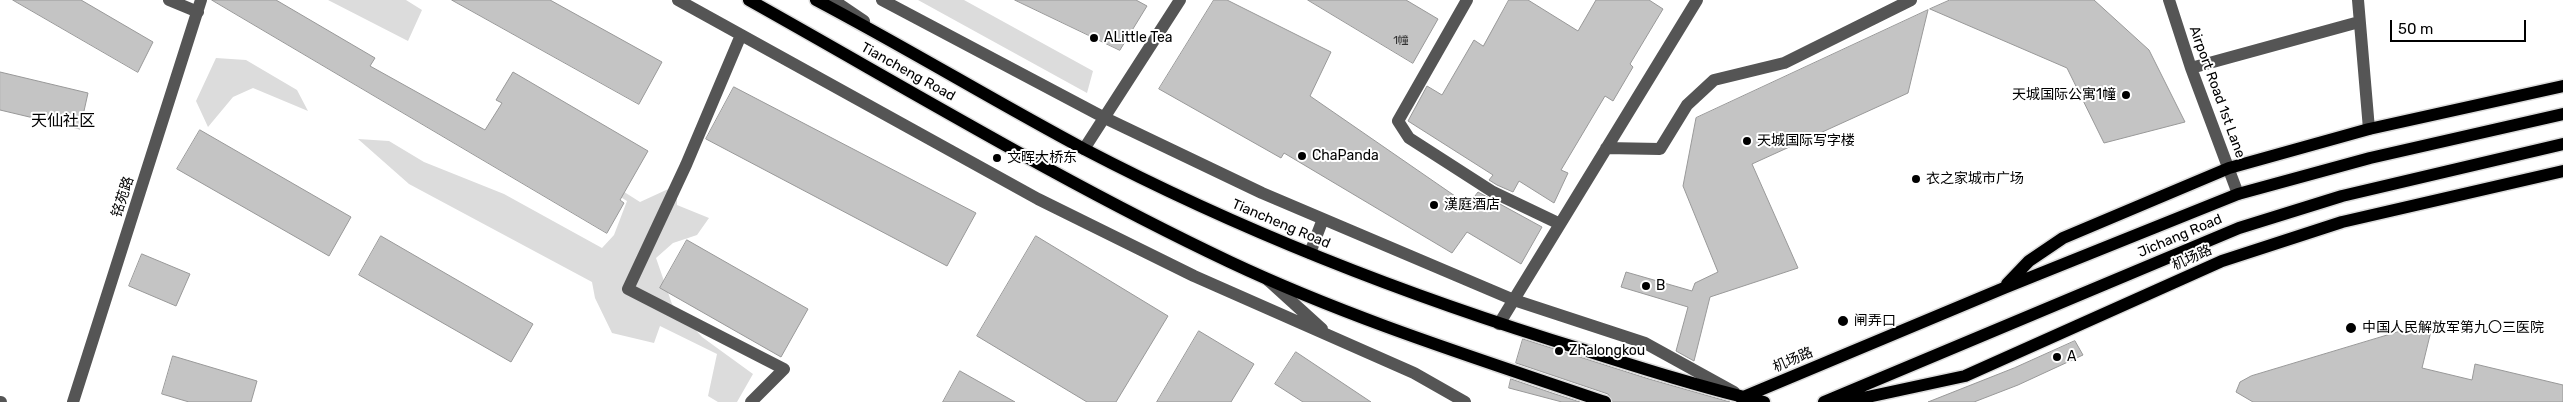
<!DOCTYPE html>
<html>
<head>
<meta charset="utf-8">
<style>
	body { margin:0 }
	#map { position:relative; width:2563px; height:402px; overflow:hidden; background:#fff; font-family:Rubik,sans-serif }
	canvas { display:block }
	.scale { position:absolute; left:2390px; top:20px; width:136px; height:22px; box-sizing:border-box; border:2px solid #000; border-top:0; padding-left:6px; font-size:15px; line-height:18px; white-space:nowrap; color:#000; -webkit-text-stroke:4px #fff; paint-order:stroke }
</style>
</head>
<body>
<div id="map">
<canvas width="2563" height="402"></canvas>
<div class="scale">50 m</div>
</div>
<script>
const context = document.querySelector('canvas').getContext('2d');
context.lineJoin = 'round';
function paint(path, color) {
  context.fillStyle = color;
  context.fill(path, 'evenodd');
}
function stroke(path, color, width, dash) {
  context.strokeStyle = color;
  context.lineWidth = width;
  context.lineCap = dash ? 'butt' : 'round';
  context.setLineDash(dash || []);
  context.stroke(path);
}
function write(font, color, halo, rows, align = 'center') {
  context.font = font + ' Rubik,"Noto Sans SC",sans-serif';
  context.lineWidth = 4;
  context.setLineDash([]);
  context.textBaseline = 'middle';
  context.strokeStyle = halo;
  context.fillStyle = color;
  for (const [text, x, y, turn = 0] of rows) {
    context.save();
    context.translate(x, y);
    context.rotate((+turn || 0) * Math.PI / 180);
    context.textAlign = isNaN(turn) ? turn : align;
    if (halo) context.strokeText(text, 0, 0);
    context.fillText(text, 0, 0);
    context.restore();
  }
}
paint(new Path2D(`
	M328,0H406L422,10L408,41Z
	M918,0H964L1093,71L1087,93Z
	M216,58L246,60L297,90L308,111L253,88L233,97L208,127L196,101Z
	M539,138L640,202L677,185V205L709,218L697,235L673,243L656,258L672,304L702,337L753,374L737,402H718L708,396L717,354L660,326L654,343L612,333L595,298L592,282L409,184L358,139L389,141L424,162L504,194L602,248L614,235L627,201L536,145Z`), '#dcdcdc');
const building = new Path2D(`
	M13,0H81L153,42L138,72Z
	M212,0H276L375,58L370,66L485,130L502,103L496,100L513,72L648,151L620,200L624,203L607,233Z
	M452,0H550L662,62L639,104Z
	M1015,0H1136L1147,6L1120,50Z
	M1214,0H1227L1331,52L1310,96L1468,205L1478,192L1542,227L1521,264L1467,232L1452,253L1284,153L1281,158L1159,89Z
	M1308,0H1406L1438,19L1413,63Z
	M1509,0H1528L1578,31L1596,0H1649L1663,9L1630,64L1633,67L1613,101L1605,96L1561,170L1568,173L1554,203L1519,181L1513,192L1497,185L1489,180L1493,175L1408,121L1427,86L1442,95L1474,40L1483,46Z
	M1950,0H2094L2149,50L2185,122L2104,143L2067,68L1930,9Z
	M1928,10L1908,93L1752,164L1798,268L1710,297L1694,361L1676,351L1688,307L1621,287L1626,272L1692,291L1695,283L1718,272L1683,186L1696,118Z
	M0,72L88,93L80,129L0,110Z
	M734,87L976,213L947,266L706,139Z
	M200,130L351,217L329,256L177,169Z
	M381,236L533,324L511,362L359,275Z
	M1036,236L1168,316L1116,402H1087L977,336Z
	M687,240L808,309L781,357L660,288Z
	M142,254L190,274L176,306L129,286Z
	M2421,325L2428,326L2431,331L2422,368L2472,380L2475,364L2563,385V402H2253L2236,392L2240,382L2251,376Z
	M1199,331L1254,364L1231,402H1157Z
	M1523,339L1649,379L1730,402H1613L1608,394L1516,363Z
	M2075,341L2083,355L2018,385L1974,402H1928L2014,368Z
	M1296,352L1371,402H1303L1275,384Z
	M173,356L257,381L251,402H189L162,394Z
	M960,371L1015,402H943Z
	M1511,379L1555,394L1580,402H1562L1509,388Z`);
paint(building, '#c4c4c4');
stroke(building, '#999', 1);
const major = new Path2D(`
	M749,0C908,89 1065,184 1230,262C1351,319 1479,359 1605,402
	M816,0C907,48 994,101 1084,149C1243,232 1413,298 1584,350C1644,369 1704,388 1764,402
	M2007,284L2029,261L2063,238L2229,168L2369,129L2563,86
	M1741,398L2004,288L2238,194L2370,158L2563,114
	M1824,402L2239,228L2342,196L2563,144
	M1844,402L1965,376L2222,261L2342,222L2563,171`);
stroke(major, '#dbdbdb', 15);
stroke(new Path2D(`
	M169,0L198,12
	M678,0L1038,199L1194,276L1414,373L1465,402
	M833,0L864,21
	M882,0L1105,118L1262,193L1514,300L1645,343L1734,392
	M1467,0L1398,121L1409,138L1493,192L1560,224
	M2169,0L2191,68L2238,194
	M2358,0L2369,129
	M741,35L686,165L628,289L784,369L751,402
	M2191,68L2359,22
	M1606,148L1660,149L1687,105L1714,80L1784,63L1911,0
	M1084,149L1180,0
	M1310,253L1323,219
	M1268,280L1322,329
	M1499,324L1697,0
	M0,402H1
	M73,402L201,0`), '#555', 12);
stroke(major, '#000', 12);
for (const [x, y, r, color] of [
	[1094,38,5,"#000"],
	[2126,95,5,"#000"],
	[1747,141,5,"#000"],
	[1302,156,5,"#000"],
	[997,158,5,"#000"],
	[1916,179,5,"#000"],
	[1434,205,5,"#000"],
	[1646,286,5,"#000"],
	[1843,321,6,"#000"],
	[2351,328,6,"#000"],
	[1559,351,5,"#000"],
	[2057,357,5,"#000"]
]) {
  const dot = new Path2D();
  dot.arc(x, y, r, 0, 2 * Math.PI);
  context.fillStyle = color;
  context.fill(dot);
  stroke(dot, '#fff', 2);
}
write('11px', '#313131', null, [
	["1幢",1401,41]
]);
write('14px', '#000', '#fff', [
	["ALittle Tea",1104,38],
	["天城国际公寓1幢",2116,95,"right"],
	["天城国际写字楼",1757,141],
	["ChaPanda",1312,156],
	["文晖大桥东",1007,158],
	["衣之家城市广场",1926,179],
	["漢庭酒店",1444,205],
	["B",1656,286],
	["闸弄口",1854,321],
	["中国人民解放军第九〇三医院",2362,328],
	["Zhalongkou",1569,351],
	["A",2067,357]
], 'left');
write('14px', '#000', '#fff', [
	["Tiancheng Road",908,72,29],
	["Airport Road 1st Lane",2217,92,70],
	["铭苑路",123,197,-72],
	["Tiancheng Road",1281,224,23],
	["Jichang Road",2180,236,-23],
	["机场路",2192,258,-24],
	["机场路",1793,360,-23]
]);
write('16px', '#000', '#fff', [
	["天仙社区",63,121]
]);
</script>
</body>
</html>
